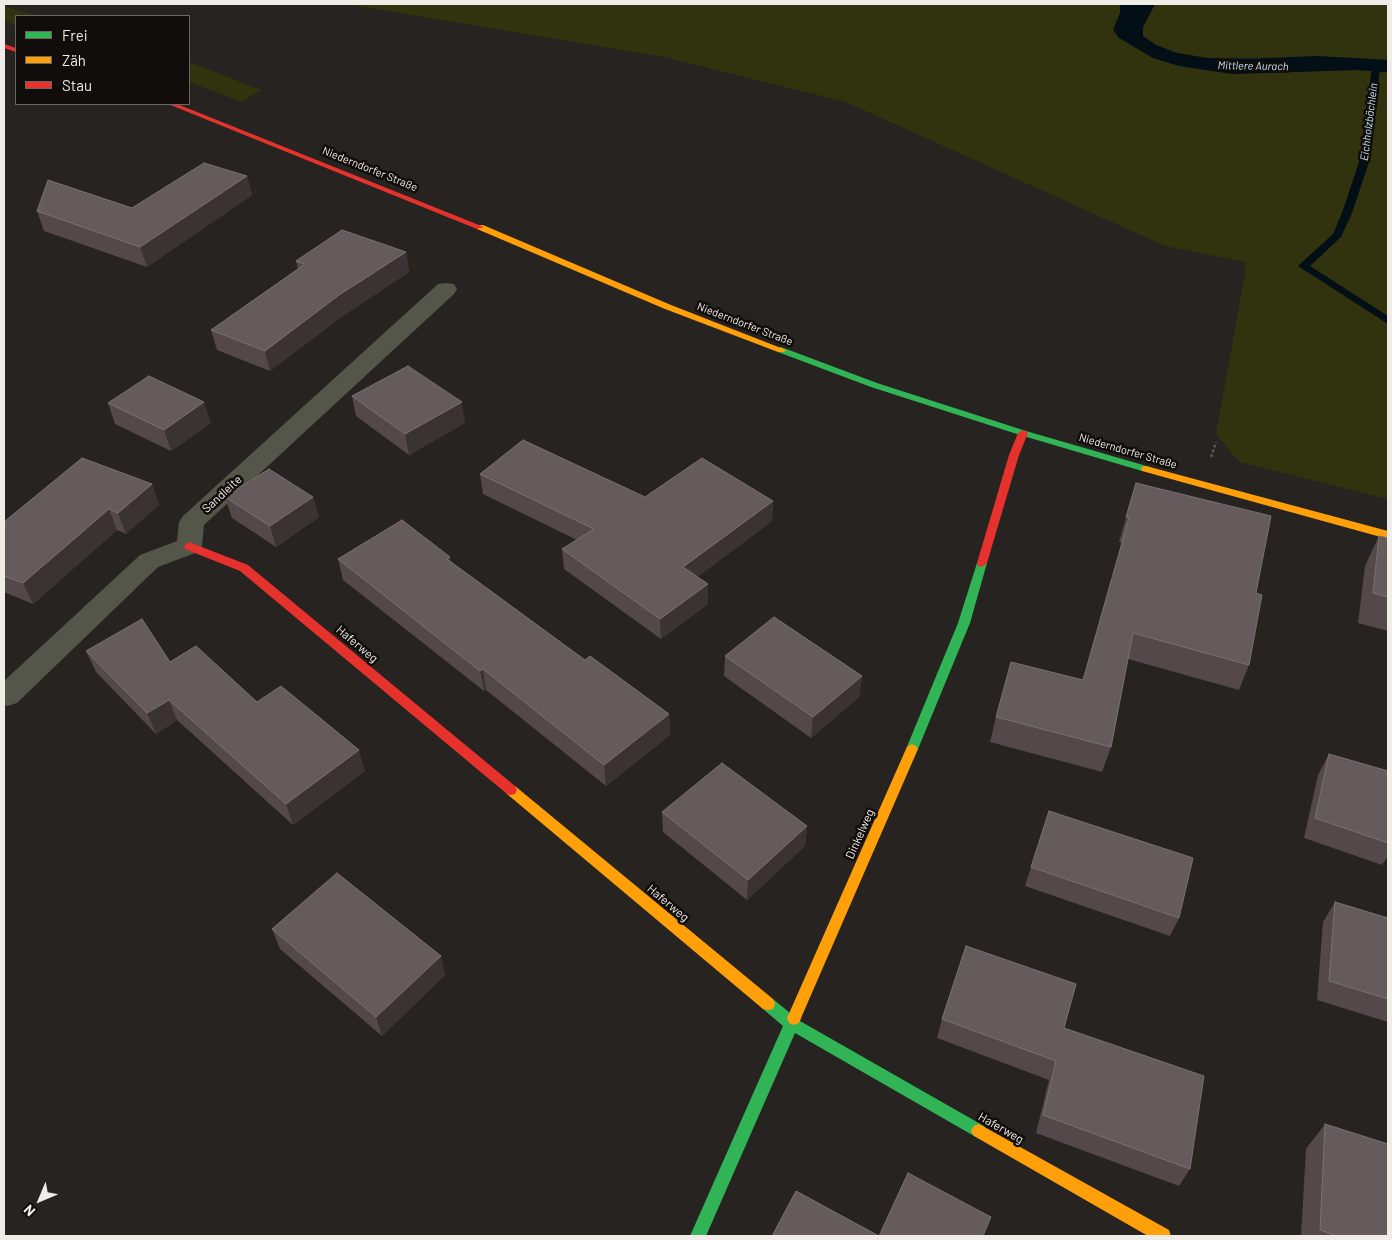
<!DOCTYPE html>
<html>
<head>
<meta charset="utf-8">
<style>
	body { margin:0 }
	#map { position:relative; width:1392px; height:1240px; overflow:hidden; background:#262320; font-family:Barlow,sans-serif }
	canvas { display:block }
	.frame { position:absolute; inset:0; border:5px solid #f0ece8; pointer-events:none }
	.legend { position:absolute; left:15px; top:15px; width:175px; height:90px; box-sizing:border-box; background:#100d0a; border:1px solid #6a6663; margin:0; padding:6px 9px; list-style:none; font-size:15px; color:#f0ece8 }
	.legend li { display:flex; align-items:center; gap:10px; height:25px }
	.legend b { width:25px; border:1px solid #6a6663 }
	.north { position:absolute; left:15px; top:1175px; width:50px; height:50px; -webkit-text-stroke:4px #100d0a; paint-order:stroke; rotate:225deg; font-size:14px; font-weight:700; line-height:20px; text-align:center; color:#f0ece8 }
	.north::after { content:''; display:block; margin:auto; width:18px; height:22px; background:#f0ece8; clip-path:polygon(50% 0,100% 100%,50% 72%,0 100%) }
</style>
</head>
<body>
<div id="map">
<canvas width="1392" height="1240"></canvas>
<div class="frame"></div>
<ul class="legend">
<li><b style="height:6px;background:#30b455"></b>Frei</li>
<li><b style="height:6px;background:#ff9f0a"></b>Zäh</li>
<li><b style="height:6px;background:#e5322d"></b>Stau</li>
</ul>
<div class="north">N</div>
</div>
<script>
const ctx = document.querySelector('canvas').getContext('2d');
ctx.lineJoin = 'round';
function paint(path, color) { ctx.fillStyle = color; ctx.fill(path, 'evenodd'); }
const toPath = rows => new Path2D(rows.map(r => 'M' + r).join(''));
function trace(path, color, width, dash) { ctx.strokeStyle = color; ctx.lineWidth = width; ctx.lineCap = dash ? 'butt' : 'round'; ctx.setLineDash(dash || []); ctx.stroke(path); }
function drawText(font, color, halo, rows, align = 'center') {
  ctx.font = font + ' Barlow,sans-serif'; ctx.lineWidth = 5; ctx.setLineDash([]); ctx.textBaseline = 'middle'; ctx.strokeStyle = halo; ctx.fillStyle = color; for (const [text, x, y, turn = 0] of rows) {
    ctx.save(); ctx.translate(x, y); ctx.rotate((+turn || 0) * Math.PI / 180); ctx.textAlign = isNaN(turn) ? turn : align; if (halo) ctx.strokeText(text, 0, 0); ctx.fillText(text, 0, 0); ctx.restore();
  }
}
paint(toPath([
	[346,4,1120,4,1120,13,1113,29,1232,74,1355,70,1388,72,1388,499,1239,462,1216,434,1245,273,1245,262,1165,246,846,102,664,57],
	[1155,4,1388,4,1388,60,1345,57,1207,58,1177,53,1156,45,1143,36,1143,27],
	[4,6,39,16,16,16,16,25,4,21],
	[189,63,189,62,261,90,242,102,189,82]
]), '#30330d');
paint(toPath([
	[1120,4,1155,4,1143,27,1143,36,1156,45,1177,53,1207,58,1248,59,1317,56,1388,60,1388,72,1355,70,1232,74,1179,66,1153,58,1119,38,1113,30,1120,13]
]), '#030f17');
paint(toPath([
	[1376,64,1380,67,1370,159,1352,213,1341,237,1310,266,1388,316,1388,324,1298,266,1333,234,1342,213,1360,159,1372,67,1376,64]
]), '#030f17');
trace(toPath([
	[1211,457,1216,442]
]), '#56574e', 2.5, [3, 2]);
paint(toPath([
	[446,283,454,284,457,289,454,294,204,525,202,546,198,552,158,567,17,703,7,706,4,705,4,681,140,555,177,541,179,522,183,516,438,284,446,283]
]), '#535649');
paint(toPath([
	[781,347,877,383,1026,431,1150,467,1151,469,1150,471,1142,471,1020,435,871,387,778,352,778,348,781,347],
	[982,559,987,563,970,623,918,749,916,752,912,754,908,752,906,749,958,623,977,563,982,559],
	[768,998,773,999,790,1013,794,1011,799,1013,801,1018,800,1021,984,1126,987,1131,984,1136,979,1138,974,1136,795,1033,706,1236,690,1236,783,1026,763,1009,761,1004,763,999,768,998]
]), '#30b455');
paint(toPath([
	[477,225,483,225,671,305,786,350,784,352,778,352,665,309,477,229,477,225],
	[1146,466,1388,531,1388,539,1142,471,1141,469,1142,467,1146,466],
	[912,744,916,746,918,749,801,1018,799,1023,794,1025,789,1023,787,1018,906,749,908,746,912,744],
	[511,785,515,786,773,999,775,1004,773,1009,768,1010,763,1009,507,794,505,790,507,786,511,785],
	[979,1124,1169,1230,1171,1236,1148,1236,974,1136,971,1131,974,1126,979,1124]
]), '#ff9f0a');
paint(toPath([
	[4,44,16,48,16,52,4,48,4,44],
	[168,104,177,104,484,227,477,229,168,104],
	[1023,430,1028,433,1019,455,987,563,982,567,978,566,977,563,1009,455,1018,433,1023,430],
	[189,542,248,565,515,786,517,790,515,794,511,795,507,794,240,571,185,549,184,546,189,542]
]), '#e5322d');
paint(toPath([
	[247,176,252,195,147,267,44,231,37,211,132,208],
	[406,252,409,272,344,315,270,371,217,350,211,330,298,269,296,261],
	[352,396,465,423,409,455,356,416],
	[108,403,211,423,171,451,115,424],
	[480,474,645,497,773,501,772,521,697,577,708,604,661,639,564,569,562,549,577,540,483,494],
	[1136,483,1256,593,1249,665,1239,690,1128,659,1111,747,1102,772,990,742,996,717,1083,680,1122,543,1119,542],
	[152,484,159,505,126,534,117,530,33,604,4,592,4,522],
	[225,497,313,497,319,517,276,547,232,518],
	[1379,536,1388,538,1388,631,1358,623,1365,566],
	[450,557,451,562,585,660,669,714,670,735,606,786,486,690,484,691,343,580,338,559],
	[86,651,170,662,257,702,365,771,293,825,177,720,156,734,96,672],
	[725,656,862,676,859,697,811,738,724,676],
	[1329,754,1388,771,1388,856,1382,865,1304,838,1318,775],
	[662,812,807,826,805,846,747,900,663,832],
	[1031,867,1179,918,1170,936,1025,886],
	[1335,902,1388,918,1388,1022,1317,1000,1323,922],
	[272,929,445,975,382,1036,280,949],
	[942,1019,1064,1028,1190,1169,1179,1186,1036,1133,1049,1080,937,1038],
	[1325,1124,1388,1236,1301,1236,1306,1149]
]), '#54484b');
paint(toPath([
	[247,176,252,195,147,267,140,247],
	[406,252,409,272,344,315,270,371,265,351,339,295],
	[204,402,211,423,171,451,164,430],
	[462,402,465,423,409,455,405,434],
	[152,484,159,505,126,534,118,513],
	[313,497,319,517,276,547,270,526],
	[773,501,772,521,683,587,683,567],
	[109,509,117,530,33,604,23,583],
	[450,557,454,578,447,559],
	[708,584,708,604,661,639,660,619],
	[483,669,486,690,484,691,480,671],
	[862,676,859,697,811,738,813,717],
	[169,700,177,720,156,734,147,713],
	[669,714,670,735,606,786,604,765],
	[359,750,365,771,293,825,286,804],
	[807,826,805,846,747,900,748,880],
	[441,956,445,975,382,1036,376,1017]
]), '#3a3233');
const building = toPath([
	[204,163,247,176,140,247,37,211,48,180,132,208,204,163],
	[342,230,406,252,339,295,265,351,211,330,305,264,296,261,342,230],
	[408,366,462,402,405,434,352,396,408,366],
	[149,376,204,402,164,430,108,403,149,376],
	[523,440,645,497,702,458,773,501,683,567,708,584,660,619,562,549,594,529,480,474,523,440],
	[82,458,152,484,118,513,109,509,23,583,4,576,4,522,82,458],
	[269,469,313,497,270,526,225,497,269,469],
	[1136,483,1271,516,1256,593,1262,595,1249,665,1133,633,1111,747,996,717,1011,662,1083,680,1129,518,1126,517,1136,483],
	[402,520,450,557,447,559,585,660,590,656,669,714,604,765,483,669,480,671,338,559,402,520],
	[1379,536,1388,538,1388,597,1373,593,1379,536],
	[774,617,862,676,813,717,725,656,774,617],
	[142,619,170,662,196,646,257,702,281,686,359,750,286,804,169,700,147,713,86,651,142,619],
	[1329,754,1388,771,1388,843,1315,818,1329,754],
	[722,763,807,826,748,880,662,812,722,763],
	[1049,811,1193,858,1179,918,1031,867,1049,811],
	[337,873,441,956,376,1017,272,929,337,873],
	[1335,902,1388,918,1388,999,1329,981,1335,902],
	[966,946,1076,984,1064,1028,1204,1076,1190,1169,1043,1115,1056,1061,942,1019,966,946],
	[1325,1124,1388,1144,1388,1236,1337,1236,1320,1230,1325,1124],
	[908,1173,991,1217,983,1236,772,1236,796,1191,879,1236,908,1173]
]);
paint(building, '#655a5c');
trace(building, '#7a7172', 1);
drawText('italic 11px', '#c7e6fa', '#100d0a', [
	["Mittlere Aurach",1253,66,1],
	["Eichholzbächlein",1369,122,-83]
]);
drawText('11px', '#f0ece8', '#100d0a', [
	["Niederndorfer Straße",370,169,22],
	["Niederndorfer Straße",745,324,21],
	["Niederndorfer Straße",1128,451,16]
]);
drawText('12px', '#f0ece8', '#100d0a', [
	["Sandleite",222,494,-43],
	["Haferweg",357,644,40],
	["Dinkelweg",860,834,-66],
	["Haferweg",668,903,40],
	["Haferweg",1001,1128,30]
]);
</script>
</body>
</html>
